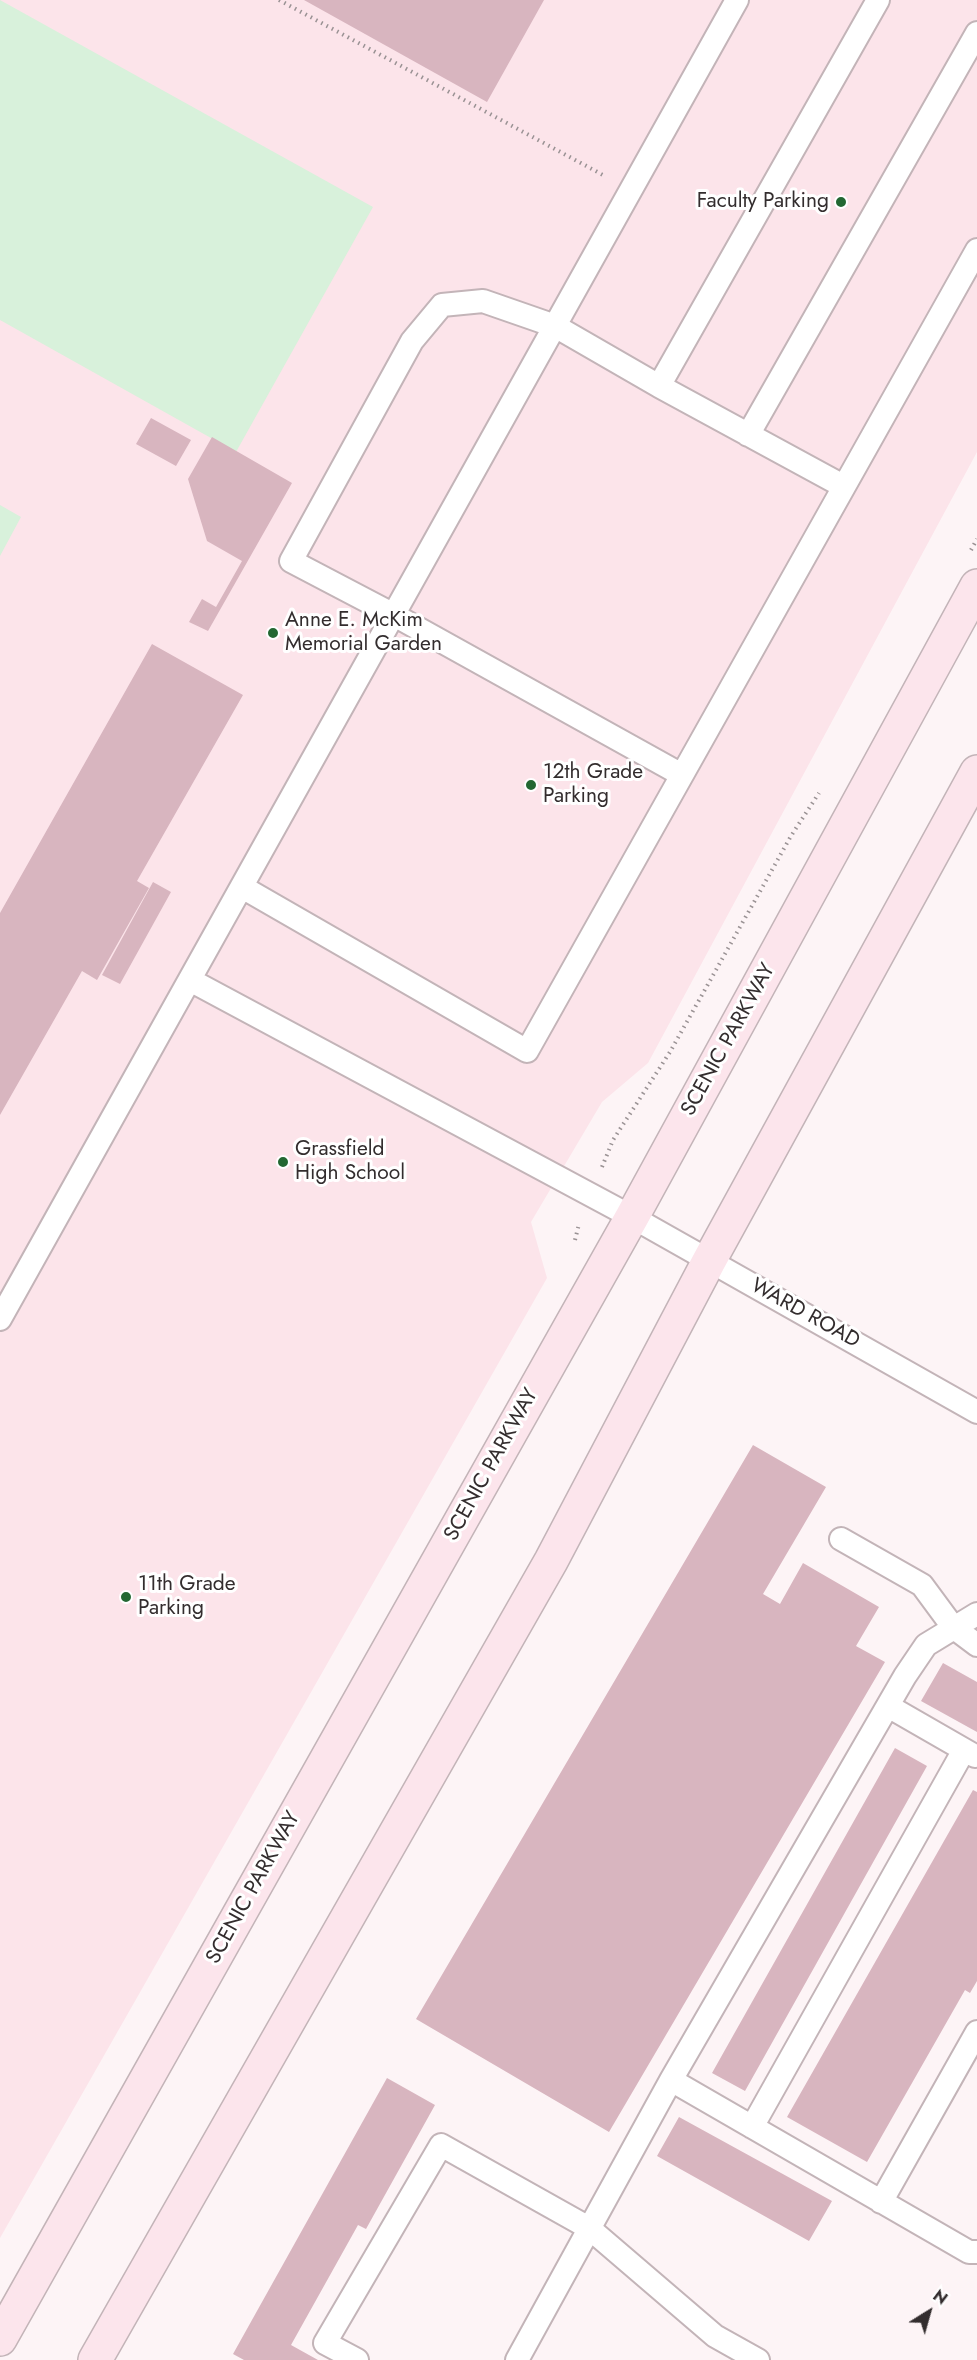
<!DOCTYPE html>
<html>
<head>
<meta charset="utf-8">
<style>
	body { margin:0 }
	#map { position:relative; width:977px; height:2360px; overflow:hidden; background:#fdf4f6; font-family:Jost,sans-serif }
	canvas { display:block }
	.north { position:absolute; left:899px; top:2282px; width:60px; height:60px; -webkit-text-stroke:4px #fff; paint-order:stroke; rotate:37deg; font-size:16px; font-weight:700; line-height:24px; text-align:center; color:#332d2e }
	.north::after { content:''; display:block; margin:auto; width:21px; height:27px; background:#332d2e; clip-path:polygon(50% 0,100% 100%,50% 72%,0 100%) }
</style>
</head>
<body>
<div id="map">
<canvas width="977" height="2360"></canvas>
<div class="north">N</div>
</div>
<script>
const ctx = document.querySelector('canvas').getContext('2d');
ctx.lineJoin = 'round';
function paint(path, color) { ctx.fillStyle = color; ctx.fill(path, 'evenodd'); }
const toPath = rows => new Path2D(rows.map(r => 'M' + r).join(''));
function trace(path, color, width, dash) { ctx.strokeStyle = color; ctx.lineWidth = width; ctx.lineCap = dash ? 'butt' : 'round'; ctx.setLineDash(dash || []); ctx.stroke(path); }
function drawText(font, color, halo, rows, align = 'center') {
  ctx.font = font + ' Jost,sans-serif'; ctx.lineWidth = 6; ctx.setLineDash([]); ctx.textBaseline = 'middle'; ctx.strokeStyle = halo; ctx.fillStyle = color; for (const [text, x, y, turn = 0] of rows) {
    ctx.save(); ctx.translate(x, y); ctx.rotate((+turn || 0) * Math.PI / 180); ctx.textAlign = isNaN(turn) ? turn : align; if (halo) ctx.strokeText(text, 0, 0); ctx.fillText(text, 0, 0); ctx.restore();
  }
}
paint(toPath([
	[0,0,977,0,977,452,648,1063,602,1102,531,1222,547,1278,0,2238]
]), '#fce4ea');
paint(toPath([
	[0,0,373,207,236,452,0,320],
	[0,505,21,517,0,556]
]), '#d8f1db');
paint(toPath([
	[304,0,544,0,487,102],
	[151,418,191,440,176,466,136,444],
	[212,437,292,483,208,631,189,622,202,599,216,607,242,561,207,541,188,479],
	[152,644,243,695,137,881,149,888,97,980,82,971,0,1115,0,913],
	[153,882,171,892,120,984,102,975],
	[753,1445,826,1487,763,1594,780,1604,803,1563,879,1607,856,1646,885,1662,609,2132,416,2019],
	[943,1663,977,1682,977,1732,921,1701],
	[895,1748,927,1766,745,2091,712,2073],
	[973,1790,977,1792,977,1981,970,1993,965,1990,867,2162,787,2117],
	[387,2078,435,2105,366,2229,358,2225,291,2345,318,2360,244,2360,233,2354],
	[679,2117,832,2201,809,2241,657,2156]
]), '#d8b5bf');
const lane = toPath([
	[659,386,878,0],
	[748,435,977,33],
	[682,775,394,615,291,561,412,341,442,305,483,301,555,326,659,386,843,486],
	[242,887,527,1051,977,250],
	[190,980,632,1217,977,1412],
	[0,1319,737,0],
	[841,1539,922,1585,953,1627,977,1645],
	[977,1614,926,1645,905,1676,671,2080,969,2252,977,2252],
	[888,1706,975,1756],
	[752,2127,964,1750],
	[881,2202,977,2032],
	[357,2360,325,2343,441,2145,589,2228,715,2336,758,2360],
	[517,2360,671,2080]
]);
const secondary = toPath([
	[0,2339,632,1217,977,586],
	[95,2360,551,1561,709,1261,977,772]
]);
trace(lane, '#c3b4b8', 26);
trace(secondary, '#c3b4b8', 36);
trace(toPath([
	[279,0,603,175],
	[971,550,977,539],
	[602,1167,613,1140,670,1052,791,836,819,793],
	[575,1240,579,1224]
]), '#9a9294', 4, [1.5, 4.5]);
trace(lane, '#fff', 22);
trace(secondary, '#fce5ec', 33);
for (const [x, y, r, color] of [
	[841,202,6,"#236732"],
	[273,633,6,"#236732"],
	[531,785,6,"#236732"],
	[283,1162,6,"#236732"],
	[126,1597,6,"#236732"]
]) { const dot = new Path2D(); dot.arc(x, y, r, 0, 2 * Math.PI); ctx.fillStyle = color; ctx.fill(dot); trace(dot, '#fff', 2); }
drawText('21px', '#332d2e', '#fff', [
	["Faculty Parking",829,202,"right"],
	["Anne E. McKim",285,621],
	["Memorial Garden",285,645],
	["12th Grade",543,773],
	["Parking",543,797],
	["Grassfield",295,1150],
	["High School",295,1174],
	["11th Grade",138,1585],
	["Parking",138,1609]
], 'left');
drawText('21px', '#332d2e', '#fff', [
	["SCENIC PARKWAY",729,1040,-61],
	["WARD ROAD",805,1314,29],
	["SCENIC PARKWAY",492,1465,-61],
	["SCENIC PARKWAY",254,1888,-61]
]);
</script>
</body>
</html>
